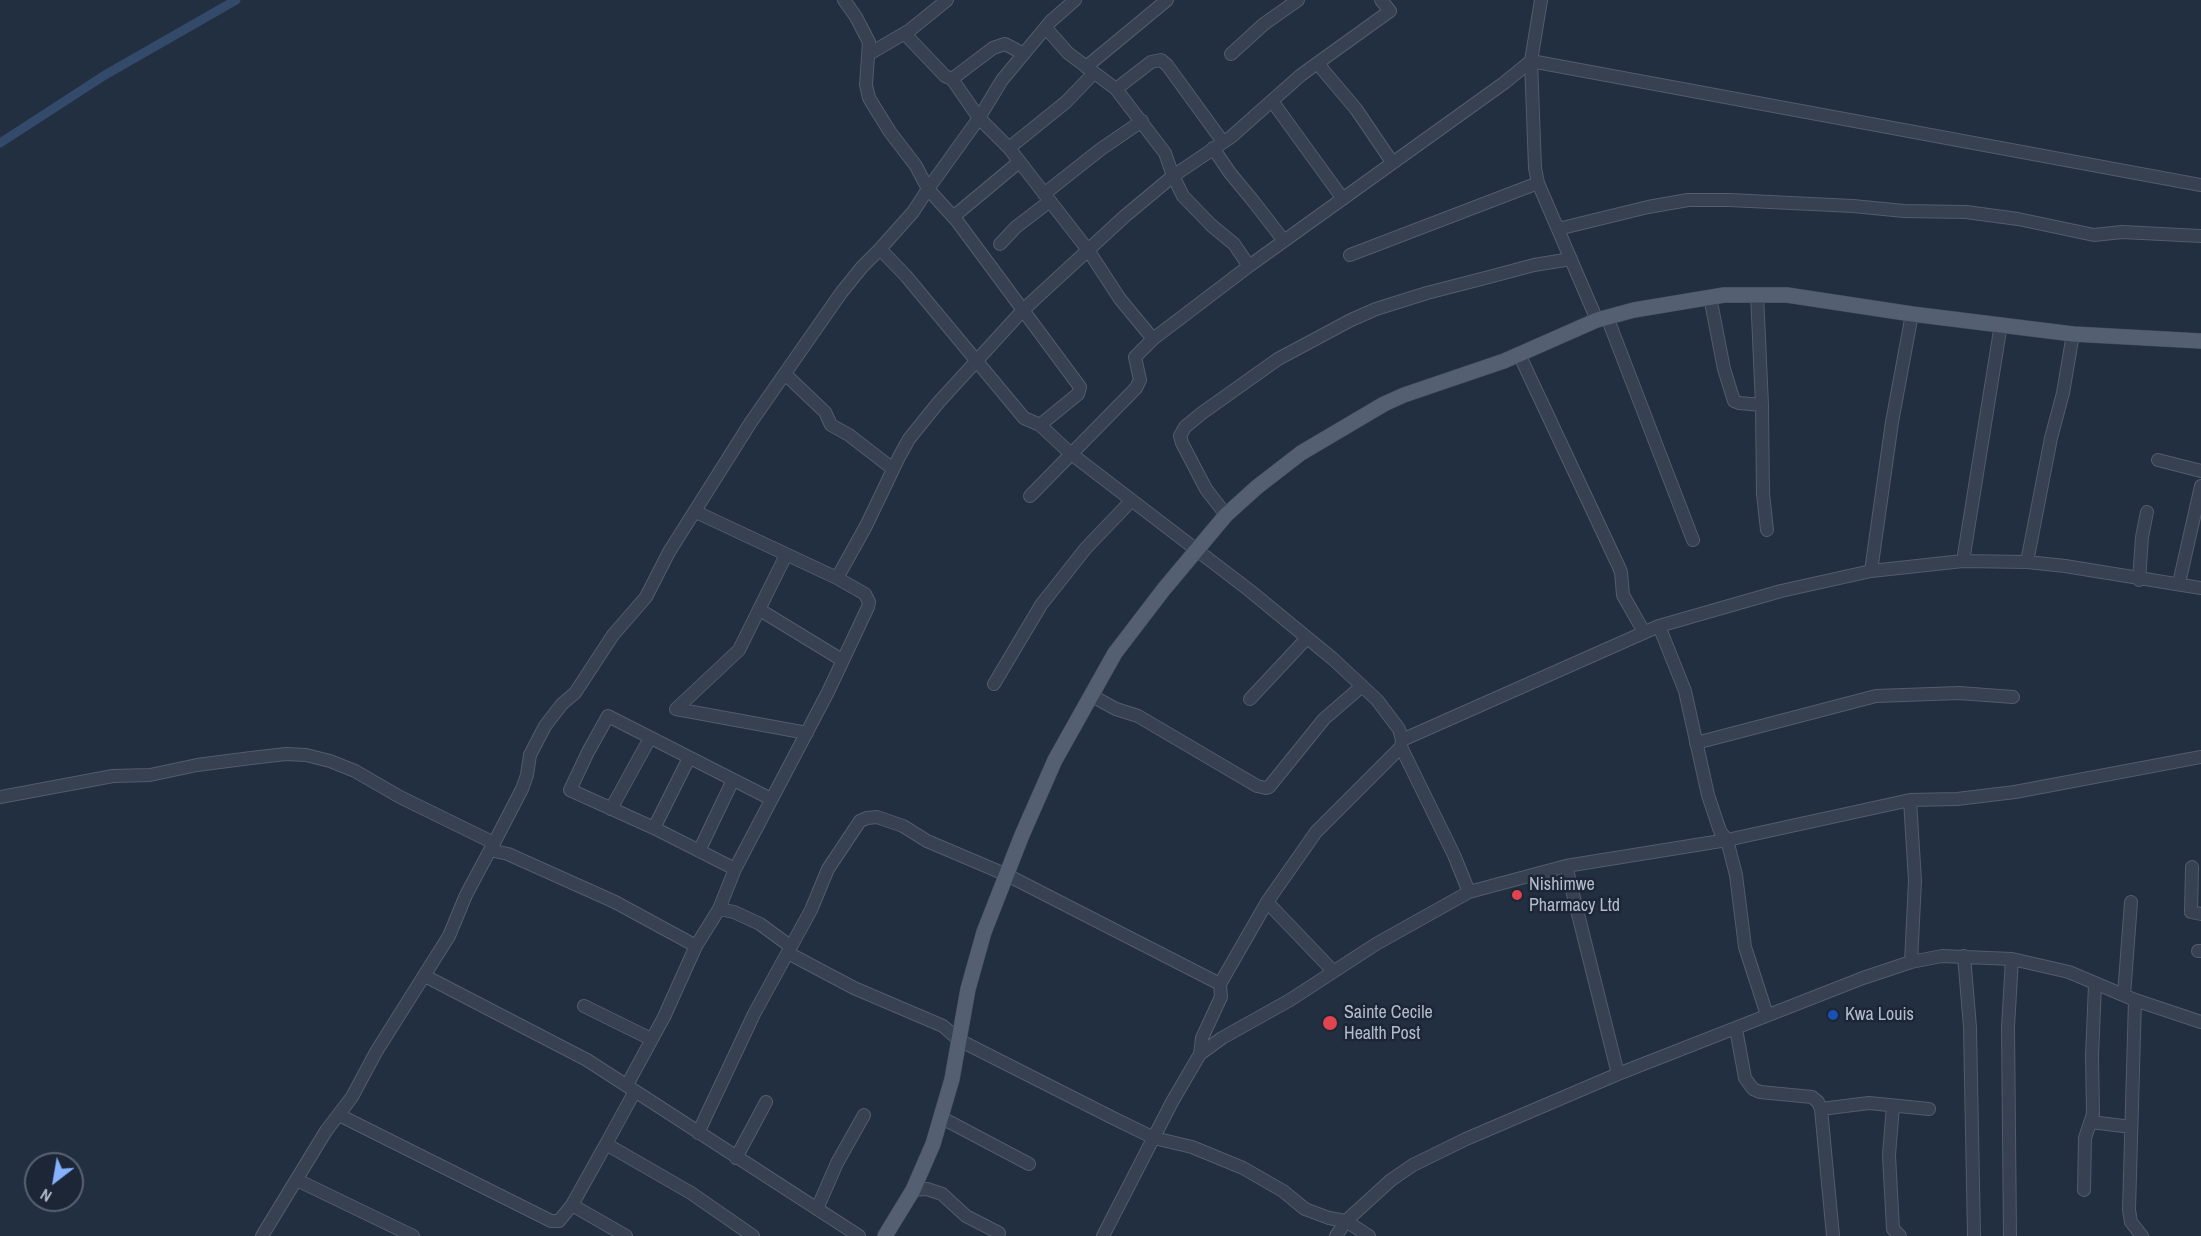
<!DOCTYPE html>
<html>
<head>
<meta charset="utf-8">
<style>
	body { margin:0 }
	#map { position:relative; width:2201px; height:1236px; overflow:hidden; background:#222f41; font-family:"Archivo Narrow",sans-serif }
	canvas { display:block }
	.north { position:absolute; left:24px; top:1152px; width:60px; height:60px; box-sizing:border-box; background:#1c2636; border:2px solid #586272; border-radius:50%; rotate:211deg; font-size:16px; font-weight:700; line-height:24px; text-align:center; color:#b3bccb }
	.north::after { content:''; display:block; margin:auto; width:21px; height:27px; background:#84b2ff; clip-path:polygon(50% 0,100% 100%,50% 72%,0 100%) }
</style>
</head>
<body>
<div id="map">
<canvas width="2201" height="1236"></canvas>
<div class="north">N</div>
</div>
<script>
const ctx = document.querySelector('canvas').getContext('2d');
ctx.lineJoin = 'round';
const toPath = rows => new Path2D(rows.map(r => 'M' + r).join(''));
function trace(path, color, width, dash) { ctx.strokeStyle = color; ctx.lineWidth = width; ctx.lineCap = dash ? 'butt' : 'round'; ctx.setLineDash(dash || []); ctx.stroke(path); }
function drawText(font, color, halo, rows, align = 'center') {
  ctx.font = font + ' "Archivo Narrow",sans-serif'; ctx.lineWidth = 5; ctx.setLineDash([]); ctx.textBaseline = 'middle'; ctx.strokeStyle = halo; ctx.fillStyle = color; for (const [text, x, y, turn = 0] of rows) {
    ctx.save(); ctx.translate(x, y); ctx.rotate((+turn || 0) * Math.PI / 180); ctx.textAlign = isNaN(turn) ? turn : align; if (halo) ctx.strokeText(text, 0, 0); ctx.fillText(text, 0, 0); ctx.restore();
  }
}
trace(toPath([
	[0,143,105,75,236,0]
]), '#344a6a', 9);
const minor = toPath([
	[844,0,856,17,869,42,866,85,869,98,890,132,916,166,928,189,913,212,880,249,906,276,1024,418,1040,425,1070,453,1249,590,1333,659,1377,700,1399,729,1402,740,1401,747,1454,855,1469,892],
	[1381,0,1390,11,1319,62,1323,70,1356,109,1392,162],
	[1046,28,1068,53,1116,89,1165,153,1173,176,1183,196,1211,225,1234,244,1249,266],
	[905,34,945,76,952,79,993,48,1005,44,1024,54],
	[869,54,910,30,947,0],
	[1231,54,1264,24,1298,0],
	[1086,67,1167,0],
	[952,79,979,118,1009,148,1053,205,1088,250,1120,299,1153,339],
	[1116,89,1151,62,1161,60,1167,65,1223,142],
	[1272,101,1343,199],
	[1009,148,1066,102,1094,73],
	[1213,148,1230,173,1254,202,1284,241],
	[1044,194,1101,149,1142,121],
	[953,217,1019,162],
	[1558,229,1648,207,1688,200,1729,200,1853,206,1904,211,1966,212,2018,219,2094,235,2122,232,2201,236],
	[1000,244,1016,227,1050,201],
	[1350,255,1538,183],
	[1757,294,1762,405],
	[1710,297,1724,369,1734,401,1739,403,1762,405,1763,494,1767,530],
	[1607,317,1693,540],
	[1597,320,1538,183,1535,168,1531,61,2201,185],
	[1519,354,1618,565,1621,572,1623,595,1644,632],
	[785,374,825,412,831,425,849,435,893,469],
	[1040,425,1078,394,1080,387,957,221,928,189,979,118,1002,80,1051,21,1075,0],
	[2158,460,2201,471],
	[1030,496,1136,388,1140,380,1135,357,1153,339,1249,266,1504,83,1531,61,1541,0],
	[696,512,837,578],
	[1226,515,1206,489,1182,443,1180,436,1185,427,1202,413,1278,359,1351,320,1376,309,1427,293,1489,277,1534,265,1571,259],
	[786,555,739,650,676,709,807,733],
	[1963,561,2001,324],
	[2027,562,2051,438,2063,393,2073,334],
	[1871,571,1892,422,1912,314],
	[2139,580,2142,537,2147,512],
	[2179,583,2201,486],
	[760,610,842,660],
	[1659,626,1685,691,1708,795,1720,831,1727,840,1736,875,1745,947,1767,1015],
	[994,684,1041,605,1086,548,1131,501],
	[1092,696,1116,709,1138,716,1257,786,1266,788,1269,787,1324,719,1362,686],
	[1250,699,1307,638],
	[1402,740,1659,626,1781,591,1871,571,1963,561,2027,562,2065,566,2201,588],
	[1696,743,1876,696,1959,693,2013,697],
	[0,797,113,776,150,775,197,765,251,758,286,754,306,755,330,761,355,771,400,797,494,843,490,850,508,854,615,902,696,946,719,909,735,869,828,692,868,607,869,602,865,594,837,578,866,526,899,457,909,439,938,403,1023,310,1125,216,1173,176,1231,137,1301,75,1319,62],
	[1910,800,1915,881,1911,962],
	[611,809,650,738],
	[654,828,689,758],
	[494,843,522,789,527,775,530,755,545,726,562,704,575,693,613,635,646,597,669,552,751,422,841,293,862,267,880,249],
	[699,851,733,780],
	[1566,866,1618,1074],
	[2192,867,2191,912,2201,914],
	[735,869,654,828,570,790,588,752,608,716,771,799],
	[1267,902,1333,971],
	[719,909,734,912,760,924,790,946],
	[2198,951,2201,951],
	[788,953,854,988,943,1026,959,1040,1113,1118,1154,1138,1192,1147,1243,1168,1283,1191,1305,1209,1329,1218,1346,1221,1369,1236],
	[1964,956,1970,1027,1974,1236],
	[425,976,587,1060,859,1236],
	[2124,995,2131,902],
	[2135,1000,2129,1210,2131,1222,2142,1236],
	[584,1006,651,1039],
	[1736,1029,1745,1078,1753,1089,1760,1092,1812,1097,1818,1102,1821,1109,1833,1236],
	[1200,1054,1202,1038,1221,997,1220,984],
	[627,1085,664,1017,696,946],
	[1893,1106,1889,1155,1893,1229,1900,1236],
	[1821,1109,1869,1103,1929,1109],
	[339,1115,551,1221,559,1221,572,1205,626,1236],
	[942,1118,1029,1164],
	[2091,1122,2131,1127],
	[698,1133,754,1014,811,910,828,869,860,821,867,818,877,817,903,826,927,841,1007,875,1220,984,1267,902,1316,832,1401,747],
	[606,1144,635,1091],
	[736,1158,766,1102],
	[297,1180,413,1236],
	[913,1190,927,1189,942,1194,966,1216,999,1233],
	[2084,1190,2085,1138,2093,1114,2092,1056,2095,984],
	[572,1205,606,1144,691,1193,753,1236],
	[817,1209,837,1163,864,1115],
	[262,1236,326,1131,352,1097,376,1052,449,936,466,895,490,850],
	[1103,1236,1172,1102,1200,1054,1222,1038,1290,1000,1376,944,1469,892,1566,866,1727,840,1910,800,1957,799,2015,792,2201,757],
	[1336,1236,1346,1221,1391,1180,1413,1165,1466,1139,1618,1074,1863,978,1911,962,1942,956,2012,959,2069,972,2135,1000,2201,1022],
	[2010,1236,2008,1027,2012,959]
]);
const major = toPath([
	[885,1236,913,1190,933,1144,952,1079,968,989,984,932,1022,835,1055,760,1115,653,1164,589,1226,515,1257,487,1301,453,1384,404,1404,395,1504,361,1597,320,1634,310,1724,295,1787,295,1912,314,2073,334,2201,341]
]);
trace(minor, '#525c6b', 14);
trace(major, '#404a5a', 16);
trace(minor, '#374151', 12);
trace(major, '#546071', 15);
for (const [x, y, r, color] of [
	[1517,895,6,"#e0444e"],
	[1833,1015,6,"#1a4fb4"],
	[1330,1023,8,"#e0444e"]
]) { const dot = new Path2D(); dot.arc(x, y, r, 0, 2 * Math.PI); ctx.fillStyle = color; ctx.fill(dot); trace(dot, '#1c2636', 2); }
drawText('18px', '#b3bccb', '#1c2636', [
	["Nishimwe",1529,885],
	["Pharmacy Ltd",1529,906],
	["Sainte Cecile",1344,1013],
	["Health Post",1344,1034],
	["Kwa Louis",1845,1015]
], 'left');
</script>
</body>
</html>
